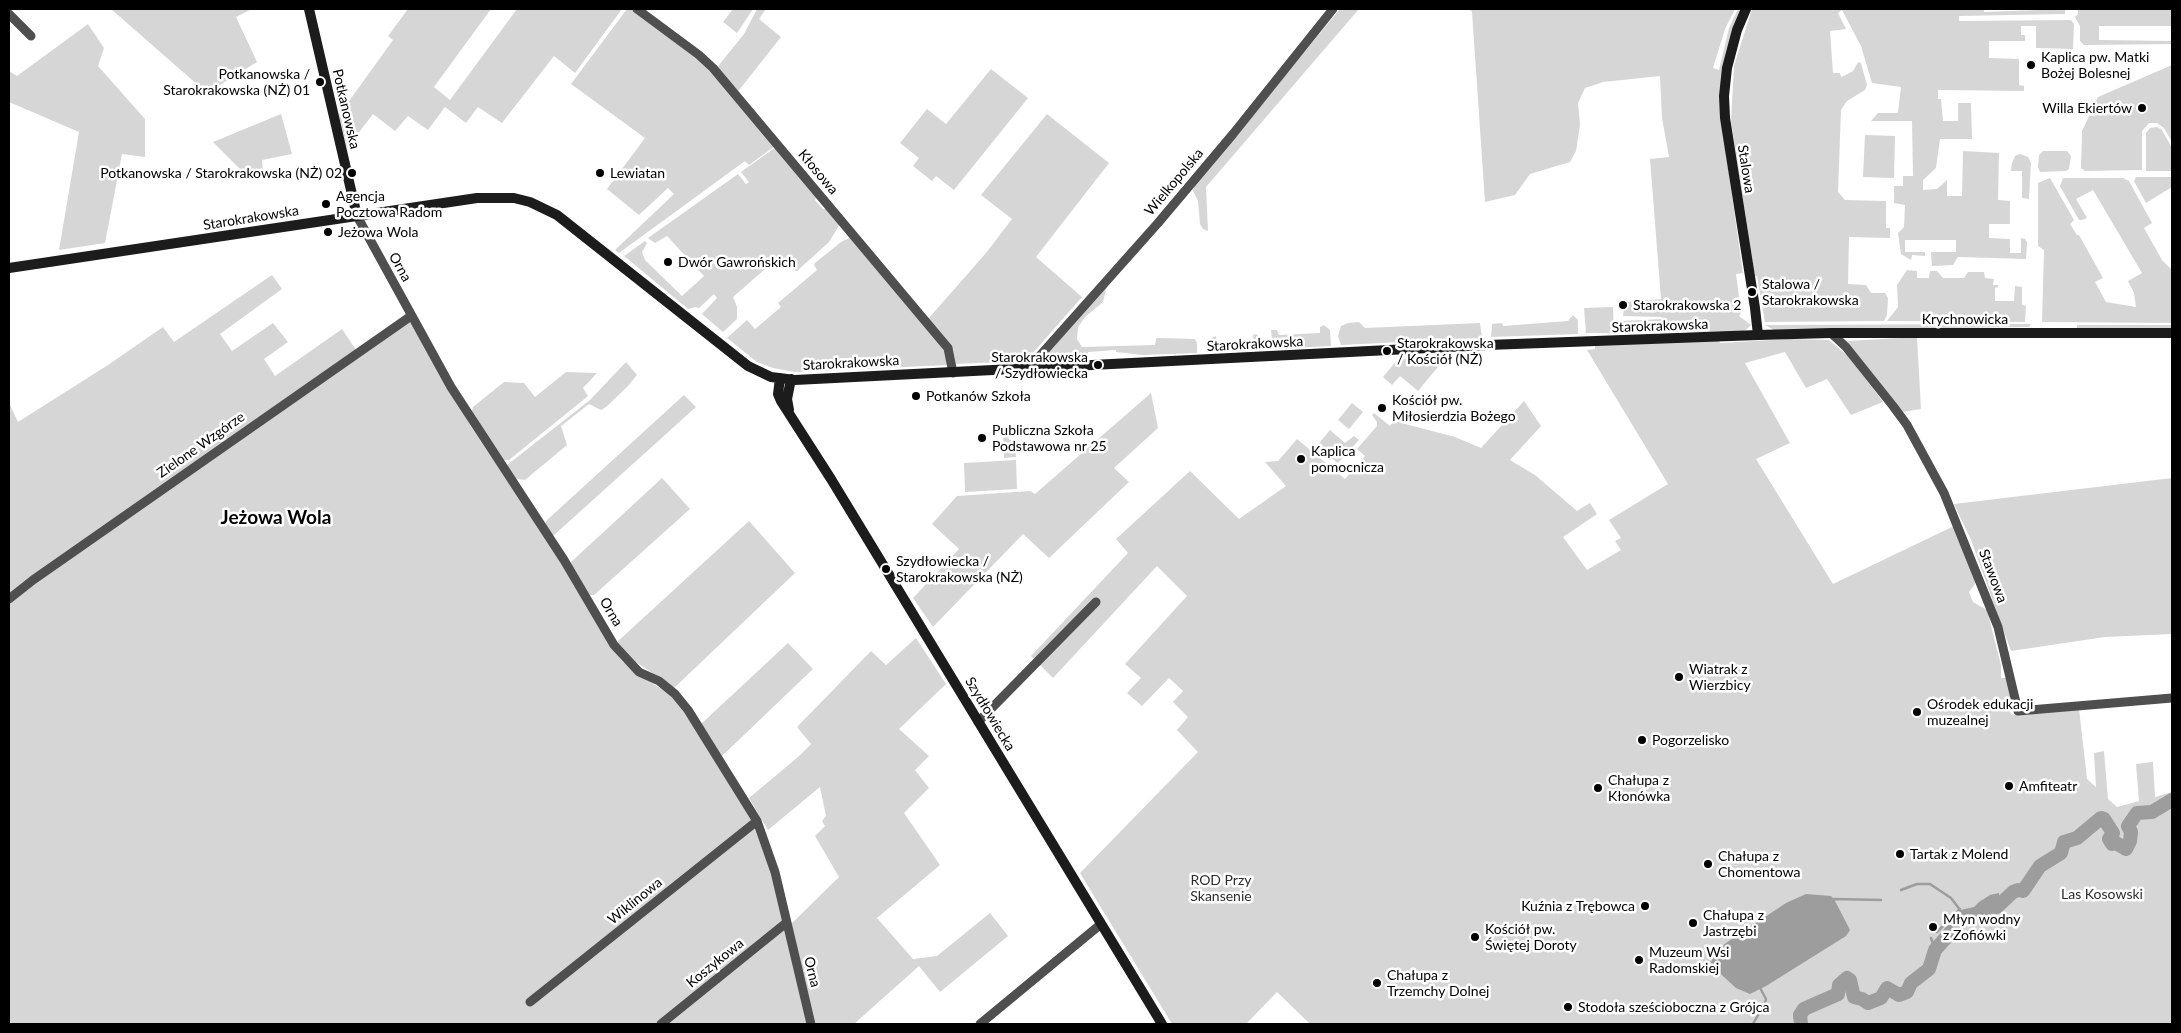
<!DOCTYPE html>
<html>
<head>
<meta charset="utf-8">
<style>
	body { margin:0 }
	#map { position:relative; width:2181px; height:1033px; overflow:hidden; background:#fff; font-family:Lato,sans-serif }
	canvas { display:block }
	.frame { position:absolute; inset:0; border:10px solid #000; pointer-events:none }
</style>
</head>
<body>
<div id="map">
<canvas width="2181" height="1033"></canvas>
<div class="frame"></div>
</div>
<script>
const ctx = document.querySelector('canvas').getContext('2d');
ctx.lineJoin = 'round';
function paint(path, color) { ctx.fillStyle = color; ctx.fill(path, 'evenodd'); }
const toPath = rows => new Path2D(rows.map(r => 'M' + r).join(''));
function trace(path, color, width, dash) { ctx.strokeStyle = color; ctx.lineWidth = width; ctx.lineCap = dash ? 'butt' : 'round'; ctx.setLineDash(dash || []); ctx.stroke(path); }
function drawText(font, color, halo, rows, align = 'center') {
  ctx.font = font + ' Lato,sans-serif'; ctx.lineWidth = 5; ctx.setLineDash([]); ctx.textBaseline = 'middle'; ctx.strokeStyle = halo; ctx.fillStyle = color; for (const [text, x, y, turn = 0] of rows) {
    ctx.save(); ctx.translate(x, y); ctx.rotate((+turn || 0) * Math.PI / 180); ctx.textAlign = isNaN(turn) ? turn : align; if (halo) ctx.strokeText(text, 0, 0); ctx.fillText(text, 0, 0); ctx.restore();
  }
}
paint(toPath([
	[111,9,252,9,236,17,257,62,207,93],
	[408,9,491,9,434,87,450,100,517,9,622,9,575,73,554,56,502,123,478,107,466,123,445,107,428,130,408,116,395,131,373,114,347,148,339,115,393,40,388,36],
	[627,9,634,9,697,57,775,146,749,165,745,161,619,253,615,250,674,194,668,188,639,215,607,189,645,138,571,84],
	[733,9,753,9,737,33,723,22],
	[757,9,766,9,759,19,781,37,736,94,718,69,719,65,744,34],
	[1340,9,1359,9,1206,187,1208,231,1203,229,1200,224,1198,201,1193,191,1195,184],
	[1469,9,1735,9,1725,29,1713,68,1719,70,1729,28,1738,9,1742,9,1721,118,1743,273,1736,274,1741,313,1739,316,1751,325,1747,329,1741,332,1622,332,1622,321,1662,319,1662,317,1623,316,1624,309,1627,308,1626,302,1661,299,1650,159,1669,157,1662,118,1660,76,1603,82,1585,88,1578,103,1580,125,1576,151,1570,162,1530,174,1515,195,1485,202,1472,12],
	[1752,9,1984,9,1984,12,2065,9,2065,14,1959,16,1959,21,2071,20,2074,24,2073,49,2036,48,2036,26,2021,26,2021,35,2025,35,2025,41,1989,41,1989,58,2019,59,2019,85,2024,86,2024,91,1938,90,1938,99,1941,99,1943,121,1958,121,1958,103,1971,103,1972,139,1940,139,1936,168,1923,180,1923,190,1937,189,1947,180,1947,196,1962,196,1963,151,1999,153,1998,200,2010,201,2010,224,1989,224,1989,238,2010,239,2010,253,2021,253,2021,238,2025,239,2027,242,2026,259,1958,257,1953,265,1932,266,1931,252,1956,252,1956,240,1905,240,1905,252,1925,252,1925,256,1912,255,1911,260,1901,254,1898,233,1904,227,1905,205,1894,203,1894,186,1903,186,1903,176,1913,176,1912,121,1871,121,1878,113,1898,113,1901,87,1872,83,1861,46,1842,10,1838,13,1846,29,1830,31,1833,73,1840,73,1841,77,1846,75,1853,71,1858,62,1861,63,1867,85,1865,90,1847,101,1841,110,1838,192,1845,200,1886,201,1886,228,1890,228,1890,238,1849,237,1848,284,1866,285,1871,293,1885,293,1888,298,1887,315,1884,321,1765,322,1757,276,1755,276,1731,122,1734,66],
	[2071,9,2172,9,2172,26,2099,26,2099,40,2172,41,2172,44,2084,45,2080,41,2080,26,2075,17,2078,14,2078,9],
	[88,24,104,48,98,66,145,119,145,157,122,154,105,243,59,250,79,132,9,102,9,71,17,76],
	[2172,65,2172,142,2164,128,2157,123,2149,123,2142,131,2142,170,2085,171,2081,168,2082,131,2098,97],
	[991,69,1028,98,954,190,936,176,932,181,913,166,919,158,900,143,927,109,946,124],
	[281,114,292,154,262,160,263,172,246,175,213,142],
	[1047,114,1109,163,1036,257,1082,297,1026,361,956,364,953,349,928,319,986,253,1012,219,981,195],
	[2157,127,2162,130,2172,148,2172,171,2146,171,2146,133,2150,128],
	[1865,135,1895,136,1894,178,1863,177],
	[776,147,817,195,815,200,823,209,828,209,840,224,829,242,797,271,793,270,780,256,733,297,737,307,737,319,723,332,702,314,717,298,714,294,699,308,695,307,688,309,624,256,645,241,647,243,642,252,645,260,682,296,704,276,667,236,655,243,648,238,738,174,746,184,749,182,741,172],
	[2043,151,2067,151,2071,156,2069,169,2066,171,2040,172,2038,167,2039,155],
	[2020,154,2028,157,2031,163,2029,199,2022,198,2022,171,2011,171,2012,163,2015,156],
	[2136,177,2172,177,2172,187,2146,203,2134,181],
	[2050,178,2074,220,2070,224,2077,235,2079,235,2103,278,2095,282,2106,302,2136,307,2134,293,2128,281,2142,273,2093,190,2076,199,2087,218,2082,220,2079,220,2060,186,2063,178,2123,178,2129,181,2152,223,2144,228,2162,260,2172,270,2172,323,2042,322,2044,250,2038,246,2038,183],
	[851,237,945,349,947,365,795,372,773,368,757,362,727,338,747,320,755,329,781,307,778,303,817,270,814,265,815,263,841,242],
	[1907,270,1917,271,1917,278,1929,278,1930,271,1937,271,1943,278,1964,278,1968,272,1984,272,1985,278,1994,279,1993,285,1998,285,1998,287,1995,288,1995,301,2014,301,2015,286,2022,287,2022,305,2026,306,2025,322,1887,321,1898,307,1897,285],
	[272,275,282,289,220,334,232,351,273,323,288,342,264,359,275,376,342,329,356,350,404,317,411,322,472,428,558,558,612,647,622,661,637,673,675,698,748,812,771,871,807,1024,9,1024,9,403,18,422,108,365,163,327,174,342],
	[1107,285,1103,302,1085,317,1078,327,1077,339,1082,347,1155,345,1156,339,1158,338,1195,339,1197,343,1197,353,1142,355,1116,352,1116,350,1088,352,1088,354,1073,359,1043,360,1043,357],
	[1613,307,1614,333,1586,333,1584,308],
	[1573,315,1578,320,1578,334,1491,337,1492,324,1502,323,1503,326,1568,321],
	[1359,322,1365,328,1480,323,1482,338,1341,345,1338,336,1341,326,1348,323],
	[2031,324,2029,327,1774,330,1765,325],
	[1324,325,1330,330,1331,346,1273,349,1271,330,1277,330,1279,335,1320,333,1320,327],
	[2077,325,2172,325,2172,328,2077,328],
	[1256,334,1260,337,1262,349,1207,351,1207,344,1211,338,1216,336,1217,346,1254,344,1253,335],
	[1917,337,1921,409,1903,412,1847,341],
	[1789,339,1829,340,1848,356,1883,402,1851,415,1827,379,1806,388,1785,352,1745,363,1790,443,1756,459,1833,584,1954,526,1976,579,1975,584,1969,592,1973,602,1987,610,2001,665,2001,678,2007,678,2014,709,2010,711,2011,715,2079,709,2087,779,2096,787,2094,753,2104,751,2108,799,2117,807,2139,801,2136,764,2153,762,2155,797,2172,792,2172,1024,1310,1024,1277,992,1246,1024,1172,1024,1080,873,1198,752,1177,730,1188,717,1173,702,1183,691,1169,678,1142,706,1127,693,1141,678,1125,664,1187,596,1157,566,1053,678,1031,656,1128,553,1116,539,1190,471,1239,519,1286,486,1265,462,1278,461,1297,439,1345,479,1365,456,1357,449,1377,426,1377,422,1372,415,1374,413,1390,426,1394,421,1455,437,1481,448,1524,401,1541,426,1510,460,1535,475,1577,511,1590,503,1597,514,1563,537,1587,570,1621,550,1615,541,1621,538,1609,520,1668,484,1587,350,1595,349,1595,345,1719,340,1720,343],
	[1447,356,1418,391,1400,376,1392,385,1383,377,1398,359],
	[626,362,637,375,628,386,606,407,601,410,589,404,561,426,567,445,525,480,517,479,514,477,507,465,590,400],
	[566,372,597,373,583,388,588,396,509,460,503,460,472,411,473,407,504,382,524,383,535,397],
	[1151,393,1158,428,1114,468,1129,482,1049,558,1023,534,933,627,913,598,959,549,932,524,957,496,1030,491,1035,494],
	[684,395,696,407,553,536,545,524,547,520],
	[1352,403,1363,412,1349,429,1338,420],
	[1330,430,1345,443,1354,436,1359,440,1338,463,1316,447],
	[1003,432,1008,432,1009,440,1015,440,1016,457,1004,458],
	[1016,460,1017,489,965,492,964,463],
	[662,478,690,509,594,595,589,595,570,563],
	[2172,478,2172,634,2105,637,2011,651,1971,540,1954,504],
	[749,521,795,573,674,688,636,662,617,642],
	[916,638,946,684,899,729,929,756,915,770,929,788,904,813,940,865,877,918,913,959,937,956,990,913,1008,936,940,992,919,966,854,1024,816,1024,790,925,839,877,815,836,825,826,822,821,826,816,820,787,768,830,749,798,798,757,811,744,797,727,871,651,886,665],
	[788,643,813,669,722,756,701,724]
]), '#d6d6d6');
paint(toPath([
	[1999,893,1999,897,1986,911,1969,918,1959,928,1956,924,1960,919,1960,915,1965,910,1970,911,1979,902,1990,895],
	[1806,894,1831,896,1834,899,1850,930,1846,936,1766,986,1750,994,1736,988,1712,966,1711,962,1715,953,1726,943,1786,903]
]), '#9d9d9d');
trace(toPath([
	[1901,890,1917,884,1930,884,1951,898,1964,915],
	[1832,901,1834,899,1881,900],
	[1937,932,1960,909],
	[1931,938,1935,950],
	[1759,986,1766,999,1765,1003],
	[1753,1024,1761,1010]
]), '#9d9d9d', 2.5);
trace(toPath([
	[1801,1024,1800,1015,1804,1009,1838,994,1839,985,1847,978,1850,980,1854,997,1862,999,1868,1003,1881,998,1887,988,1899,995,1907,992,1911,983,1929,969,1935,950,1965,916,1984,912,1988,906,1997,907,2013,892,2018,890,2023,891,2040,866,2061,853,2064,842,2077,838,2101,818,2104,819,2113,833,2109,839,2112,844,2116,843,2126,849,2130,841,2131,832,2128,826,2137,813,2152,812,2172,800]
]), '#9d9d9d', 14);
trace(toPath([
	[637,9,699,55,713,68,942,341,948,348,953,373],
	[9,14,31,36],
	[357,216,451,387,564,560,614,645,639,672,659,681,675,694,688,710,757,821,775,872,811,1024],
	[1831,333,1846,347,1893,406,1907,425,1944,493,1998,627,2018,711,2172,698],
	[1029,368,1158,223,1233,134,1333,9],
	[9,599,33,580,411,316],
	[978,722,1096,602],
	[530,1002,757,821],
	[661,1024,786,923],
	[980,1024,1101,924]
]), '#4f4f4f', 9);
trace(toPath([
	[309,9,357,216],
	[1746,9,1737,30,1727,68,1724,96,1725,118,1755,308,1758,335],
	[9,268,477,198,514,198,530,202,557,215,748,366,771,377,795,380,1488,345,1758,335,1831,333,2172,333],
	[780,378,778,394,781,401,831,479,1162,1024],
	[789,410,787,399,791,379]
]), '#1c1c1c', 10);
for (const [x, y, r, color] of [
	[2031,65,5,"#000"],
	[320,82,5,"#000"],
	[2142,108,5,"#000"],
	[352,173,5,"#000"],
	[600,173,5,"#000"],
	[326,204,5,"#000"],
	[328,232,5,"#000"],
	[668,262,5,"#000"],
	[1752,292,5,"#000"],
	[1623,305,5,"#000"],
	[1387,351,5,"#000"],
	[1098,365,5,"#000"],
	[916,396,5,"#000"],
	[1382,408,5,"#000"],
	[982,438,5,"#000"],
	[1301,459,5,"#000"],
	[886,569,5,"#000"],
	[1679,677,5,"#000"],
	[1917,712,5,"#000"],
	[1642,740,5,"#000"],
	[2009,786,5,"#000"],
	[1598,788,5,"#000"],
	[1900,854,5,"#000"],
	[1708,864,5,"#000"],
	[1645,906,5,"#000"],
	[1693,923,5,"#000"],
	[1933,927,5,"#000"],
	[1475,937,5,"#000"],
	[1639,960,5,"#000"],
	[1377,983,5,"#000"],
	[1568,1007,5,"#000"]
]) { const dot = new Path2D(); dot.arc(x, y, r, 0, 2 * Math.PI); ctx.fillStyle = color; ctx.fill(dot); trace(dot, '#fff', 2); }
drawText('14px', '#000', '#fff', [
	["Kaplica pw. Matki",2041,57],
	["Bożej Bolesnej",2041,73],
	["Potkanowska /",310,74,"right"],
	["Starokrakowska (NŻ) 01",310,90,"right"],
	["Willa Ekiertów",2132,108,"right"],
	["Potkanowska / Starokrakowska (NŻ) 02",342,173,"right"],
	["Lewiatan",610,173],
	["Agencja",336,196],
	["Pocztowa Radom",336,212],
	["Jeżowa Wola",338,232],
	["Dwór Gawrońskich",678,262],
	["Stalowa /",1762,284],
	["Starokrakowska",1762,300],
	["Starokrakowska 2",1633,305],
	["Starokrakowska",1397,343],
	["/ Kościół (NŻ)",1397,359],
	["Starokrakowska",1088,357,"right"],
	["/ Szydłowiecka",1088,373,"right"],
	["Potkanów Szkoła",926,396],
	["Kościół pw.",1392,400],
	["Miłosierdzia Bożego",1392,416],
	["Publiczna Szkoła",992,430],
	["Podstawowa nr 25",992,446],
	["Kaplica",1311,451],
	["pomocnicza",1311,467],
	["Szydłowiecka /",896,561],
	["Starokrakowska (NŻ)",896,577],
	["Wiatrak z",1689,669],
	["Wierzbicy",1689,685],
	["Ośrodek edukacji",1927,704],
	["muzealnej",1927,720],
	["Pogorzelisko",1652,740],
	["Chałupa z",1608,780],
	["Kłonówka",1608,796],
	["Amfiteatr",2019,786],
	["Tartak z Molend",1910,854],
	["Chałupa z",1718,856],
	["Chomentowa",1718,872],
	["Kuźnia z Trębowca",1635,906,"right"],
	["Chałupa z",1703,915],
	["Jastrzębi",1703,931],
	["Młyn wodny",1943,919],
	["z Zofiówki",1943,935],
	["Kościół pw.",1485,929],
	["Świętej Doroty",1485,945],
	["Muzeum Wsi",1649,952],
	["Radomskiej",1649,968],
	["Chałupa z",1387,975],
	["Trzemchy Dolnej",1387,991],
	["Stodoła sześcioboczna z Grójca",1578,1007]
], 'left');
drawText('14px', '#000', '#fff', [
	["Potkanowska",346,109,77],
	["Stalowa",1746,169,81],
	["Kłosowa",818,172,50],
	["Wielkopolska",1174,182,-50],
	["Starokrakowska",251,218,-9],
	["Orna",400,267,61],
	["Krychnowicka",1965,319],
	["Starokrakowska",1660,326,-2],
	["Starokrakowska",1255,344,-3],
	["Starokrakowska",851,363,-3],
	["Zielone Wzgórze",201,445,-35],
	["Stawowa",1993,576,69],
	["Orna",611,612,59],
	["Szydłowiecka",990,714,59],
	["Wiklinowa",635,901,-39],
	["Koszykowa",715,963,-39],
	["Orna",812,972,76]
]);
drawText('14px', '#2d2d2d', '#fff', [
	["ROD Przy",1221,880],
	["Skansenie",1221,896],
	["Las Kosowski",2102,894]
]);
drawText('bold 19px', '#000', '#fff', [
	["Jeżowa Wola",276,518]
]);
</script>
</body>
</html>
